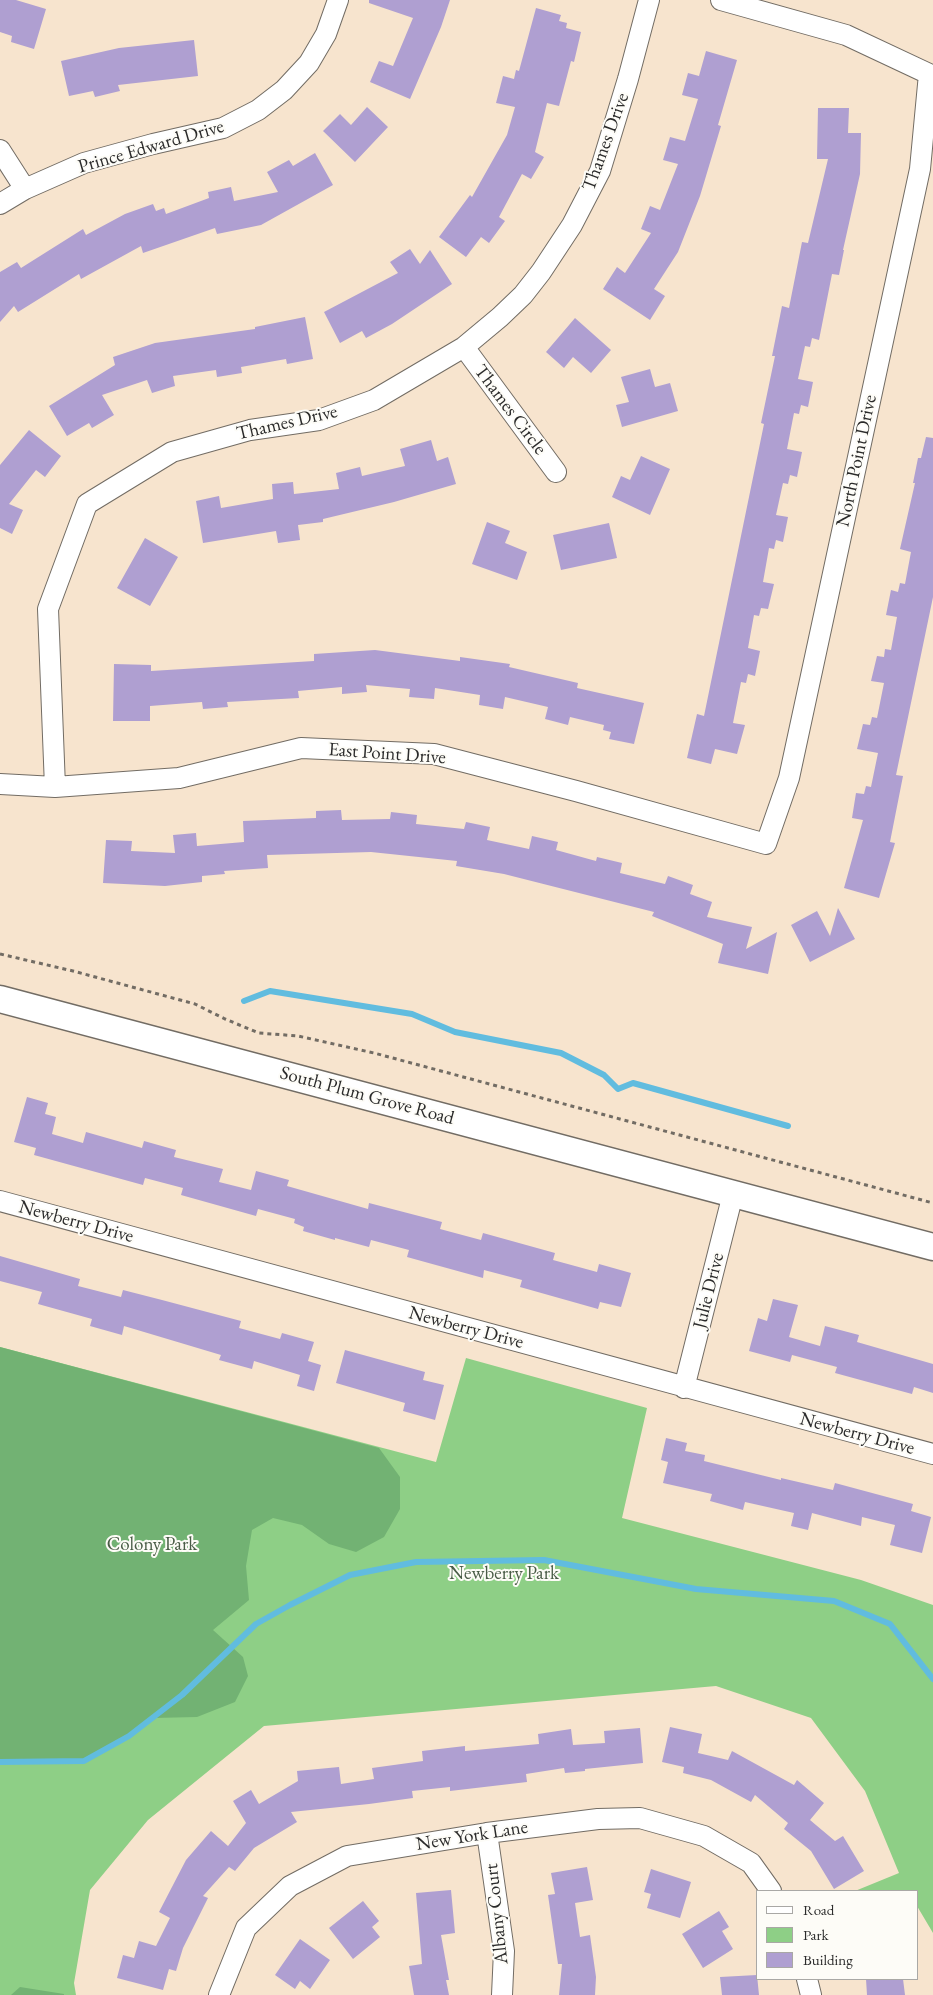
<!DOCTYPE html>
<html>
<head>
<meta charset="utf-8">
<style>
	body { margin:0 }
	#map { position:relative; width:933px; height:1995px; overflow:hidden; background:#f7e4ce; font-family:"EB Garamond",serif }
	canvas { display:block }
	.legend { position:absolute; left:756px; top:1890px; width:162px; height:90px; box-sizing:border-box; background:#fdfcf7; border:1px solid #a9a8a5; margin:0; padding:6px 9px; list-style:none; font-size:15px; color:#2b2b2b }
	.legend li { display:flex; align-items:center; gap:10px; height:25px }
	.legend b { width:25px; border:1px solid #a9a8a5 }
</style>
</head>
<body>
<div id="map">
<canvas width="933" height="1995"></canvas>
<ul class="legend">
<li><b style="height:6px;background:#fff"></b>Road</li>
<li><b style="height:14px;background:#8ecf86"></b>Park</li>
<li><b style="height:14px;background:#af9fd1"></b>Building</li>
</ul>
</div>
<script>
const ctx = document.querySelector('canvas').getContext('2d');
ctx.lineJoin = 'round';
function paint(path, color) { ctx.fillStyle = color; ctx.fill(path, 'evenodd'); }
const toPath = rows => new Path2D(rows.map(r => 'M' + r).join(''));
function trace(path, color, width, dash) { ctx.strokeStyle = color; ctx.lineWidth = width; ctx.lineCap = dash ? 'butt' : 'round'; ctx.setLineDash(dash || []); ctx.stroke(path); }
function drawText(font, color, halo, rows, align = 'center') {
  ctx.font = font + ' "EB Garamond",serif'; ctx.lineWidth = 4; ctx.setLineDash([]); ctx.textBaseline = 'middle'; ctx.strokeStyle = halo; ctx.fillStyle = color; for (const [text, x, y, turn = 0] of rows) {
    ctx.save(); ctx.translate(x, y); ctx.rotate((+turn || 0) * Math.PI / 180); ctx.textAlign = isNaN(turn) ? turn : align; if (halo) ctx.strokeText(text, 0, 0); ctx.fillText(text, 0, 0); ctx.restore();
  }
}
paint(toPath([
	[0,1347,436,1462,466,1358,647,1408,622,1518,861,1580,933,1605,933,1933,917,1906,917,1891,855,1891,899,1873,865,1791,811,1718,716,1686,264,1726,148,1820,90,1890,74,1983,76,1995,0,1995]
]), '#8ecf86');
paint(toPath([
	[0,1347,379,1448,400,1477,400,1509,384,1537,356,1552,329,1544,302,1525,273,1518,252,1530,246,1566,249,1600,213,1630,243,1657,248,1676,235,1702,197,1717,153,1718,129,1736,84,1761,0,1762],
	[20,1987,64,1994,64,1995,11,1995]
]), '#72b273');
trace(toPath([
	[244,1001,270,991,412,1014,455,1032,561,1053,604,1075,618,1089,633,1083,788,1126],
	[0,1762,84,1761,129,1736,182,1695,256,1624,290,1605,350,1575,416,1562,544,1560,696,1589,834,1601,890,1624,933,1679]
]), '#61bcdf', 6);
paint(toPath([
	[0,0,16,0,46,9,34,49,11,42,12,36,0,32],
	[369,0,450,0,441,27,410,99,370,82,379,61,393,66,413,18,369,3],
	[536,8,561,15,559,21,567,23,566,28,581,32,574,62,571,61,559,106,547,103,535,152,544,157,531,179,522,174,499,217,505,221,489,243,481,237,466,257,439,237,470,195,472,197,507,135,515,107,496,103,503,76,514,79,516,70,519,71],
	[194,40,198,76,118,85,120,91,95,97,93,91,69,96,61,61,119,48],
	[706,51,737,60,718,125,721,126,700,196,678,252,654,289,665,296,650,320,603,289,617,267,625,273,651,233,641,229,650,206,660,210,678,164,663,160,670,137,685,141,698,99,682,95,688,73,699,76],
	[367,107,388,127,355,162,323,131,340,114,351,125],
	[818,108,849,108,848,133,861,133,860,174,843,250,844,250,839,275,832,274,819,340,812,338,810,347,805,346,798,379,813,382,808,407,801,405,799,414,794,413,787,449,802,452,797,477,790,475,788,484,783,483,776,515,788,517,783,542,776,540,774,549,769,548,763,582,774,584,768,609,761,608,759,616,754,615,748,648,760,651,755,676,748,674,746,683,741,682,733,723,745,725,737,754,715,749,711,764,687,758,697,714,704,716,764,424,761,423,775,356,772,356,782,306,789,308,802,242,808,243,828,159,817,159],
	[315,153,333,185,261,225,217,234,215,228,143,253,141,246,81,279,79,274,18,312,14,306,0,322,0,272,17,262,21,268,83,229,86,235,125,214,153,204,156,211,164,208,166,214,209,198,208,192,231,187,234,201,278,192,267,172,289,160,293,166],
	[410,249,420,264,430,250,452,284,392,324,366,338,362,331,340,343,324,312,398,273,390,262],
	[305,317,313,359,287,364,286,359,241,367,242,373,217,377,216,370,173,376,175,386,152,393,147,380,102,395,114,415,92,428,89,423,67,436,49,406,115,365,113,357,155,343,255,329,255,327],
	[575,318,611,350,591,373,573,357,564,368,546,352],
	[650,369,655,387,670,383,678,411,622,427,616,405,629,402,621,377],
	[29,430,61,456,45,477,36,470,9,504,23,510,12,534,0,528,0,465],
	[926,437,933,438,933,597,896,775,903,776,890,842,895,843,879,898,844,888,863,820,852,818,856,793,864,794,866,786,871,787,878,753,857,749,863,724,870,725,872,717,877,718,884,683,871,681,877,656,884,657,885,649,891,650,897,617,886,615,891,590,898,592,900,583,905,584,911,552,900,549,915,483,913,483,918,458,921,458],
	[431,440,437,461,448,457,456,484,394,502,323,519,323,522,298,525,300,540,278,543,276,531,203,543,196,501,219,496,221,508,273,499,272,484,293,482,294,494,339,489,336,473,360,467,362,476,405,466,400,449],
	[641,456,670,469,650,515,612,497,621,476,630,480],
	[487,522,510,531,505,543,527,552,517,580,472,564],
	[609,523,617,558,561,570,553,535],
	[145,538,178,557,150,606,117,588],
	[375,650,460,661,460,657,510,664,509,667,578,683,577,688,644,703,634,744,609,739,611,732,603,730,604,725,570,717,568,725,545,719,548,707,505,697,503,709,479,705,480,695,435,688,434,699,409,697,410,689,366,685,367,692,342,694,342,687,298,691,299,698,227,702,228,707,203,709,202,702,150,706,150,721,113,721,114,664,151,665,151,671,314,661,314,654],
	[341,810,342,820,390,819,391,812,417,815,416,824,464,829,466,822,490,827,487,840,529,849,532,836,558,842,556,850,596,861,597,857,622,863,620,873,665,884,668,876,693,885,690,894,712,902,707,917,752,927,746,949,777,932,768,974,718,963,723,944,652,916,654,912,504,874,456,866,457,861,371,852,267,855,268,868,224,871,225,874,202,876,202,882,165,886,103,883,106,840,132,841,131,851,175,853,173,835,196,833,197,846,244,842,243,821,316,818,316,811],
	[838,908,855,939,810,962,791,925,817,911,830,936],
	[27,1097,48,1103,45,1114,56,1117,52,1134,83,1143,86,1132,142,1148,144,1141,176,1150,174,1157,223,1169,219,1182,251,1190,256,1171,289,1180,287,1186,368,1209,369,1203,442,1222,440,1229,481,1240,483,1233,555,1253,553,1260,597,1272,599,1264,631,1273,621,1307,600,1302,598,1309,520,1287,522,1280,484,1270,483,1278,425,1262,407,1257,409,1250,371,1240,369,1247,335,1238,335,1240,303,1231,304,1227,294,1223,295,1219,258,1209,256,1216,181,1195,183,1188,145,1178,143,1185,34,1155,36,1148,14,1142],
	[0,1256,80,1279,78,1286,121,1297,123,1290,162,1300,241,1321,239,1328,280,1339,282,1333,314,1342,308,1361,321,1365,314,1391,297,1386,300,1375,254,1361,252,1369,219,1360,221,1355,124,1326,122,1335,90,1326,92,1319,38,1304,42,1292,0,1281],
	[773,1299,798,1305,789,1337,820,1346,825,1326,859,1335,857,1342,933,1364,933,1393,914,1387,912,1394,835,1373,837,1367,792,1355,790,1362,749,1351,758,1318,767,1321],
	[345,1350,425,1372,423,1380,444,1385,435,1420,403,1411,405,1403,336,1383],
	[666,1438,687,1443,685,1451,705,1455,704,1461,781,1480,781,1478,833,1490,835,1483,913,1504,911,1511,931,1517,922,1553,890,1545,895,1525,862,1517,861,1526,812,1513,808,1530,791,1526,794,1513,745,1502,743,1510,710,1501,712,1494,663,1483,668,1462,661,1460],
	[670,1727,702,1734,698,1753,728,1760,732,1751,794,1785,797,1780,824,1803,810,1820,835,1841,843,1836,864,1871,834,1889,811,1851,784,1829,788,1823,755,1795,751,1802,711,1780,683,1773,684,1767,662,1762],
	[640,1728,643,1763,585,1769,585,1771,565,1773,564,1768,526,1774,527,1782,450,1791,450,1787,412,1791,413,1798,369,1804,291,1812,297,1822,254,1848,235,1871,229,1867,203,1896,208,1898,183,1948,176,1971,169,1969,163,1990,117,1978,123,1955,134,1958,139,1941,156,1946,170,1918,159,1912,186,1860,211,1831,228,1846,246,1823,233,1801,251,1790,259,1804,298,1781,297,1771,339,1767,341,1784,374,1779,372,1768,423,1761,422,1751,465,1746,465,1751,539,1744,538,1734,571,1729,573,1745,605,1743,604,1731],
	[587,1867,593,1900,575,1903,580,1937,590,1935,596,1977,595,1995,559,1995,562,1964,558,1964,548,1895,555,1894,551,1873],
	[651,1869,691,1882,680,1918,647,1908,651,1894,644,1892],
	[451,1890,455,1933,441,1935,449,1980,446,1980,449,1995,414,1995,409,1966,422,1964,416,1893],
	[363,1901,379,1921,372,1927,380,1937,353,1959,329,1928],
	[719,1911,729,1927,722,1931,733,1949,703,1968,682,1934],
	[300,1939,330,1960,310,1989,300,1981,295,1989,275,1975],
	[757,1975,759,1995,722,1995,720,1977],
	[866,1979,903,1979,905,1995,867,1995]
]), '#af9fd1');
const minor = toPath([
	[0,150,25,189],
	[0,204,25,189,84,163,153,144,223,128,258,110,284,90,309,63,326,34,338,0],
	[464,347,556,472],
	[0,784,55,787,179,778,301,748,434,754,576,791,766,844,789,778,920,169,929,74,846,35,721,0],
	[55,787,48,609,87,504,172,452,250,430,319,420,374,400,464,347,500,317,523,295,541,272,572,225,600,171,628,79,649,0],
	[0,1201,933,1454],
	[684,1388,733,1194],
	[487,1833,504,1951,502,1995],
	[807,1979,811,1995],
	[219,1995,246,1928,290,1886,347,1856,487,1833,598,1819,640,1818,704,1836,751,1863,771,1891]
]);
const tertiary = toPath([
	[0,999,933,1247]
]);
trace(minor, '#726c64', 22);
trace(tertiary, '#726c64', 29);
trace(toPath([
	[0,954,73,971,195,1004,225,1019,259,1033,298,1036,374,1053,933,1203]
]), '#726c64', 3, [4, 4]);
trace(minor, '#fff', 20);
trace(tertiary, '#fff', 26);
drawText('19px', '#2b2b2b', '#fdfcf7', [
	["Thames Drive",606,142,-70],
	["Prince Edward Drive",151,147,-16],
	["Thames Circle",510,410,53],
	["Thames Drive",287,423,-13],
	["North Point Drive",857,461,-78],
	["East Point Drive",387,754,4],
	["South Plum Grove Road",367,1096,15],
	["Newberry Drive",76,1222,15],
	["Julie Drive",709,1291,-76],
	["Newberry Drive",466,1328,15],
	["Newberry Drive",857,1434,15],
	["New York Lane",472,1836,-9],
	["Albany Court",497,1914,-96]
]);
drawText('19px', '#495c46', '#fdfcf7', [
	["Colony Park",152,1545],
	["Newberry Park",504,1574]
]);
</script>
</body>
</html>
